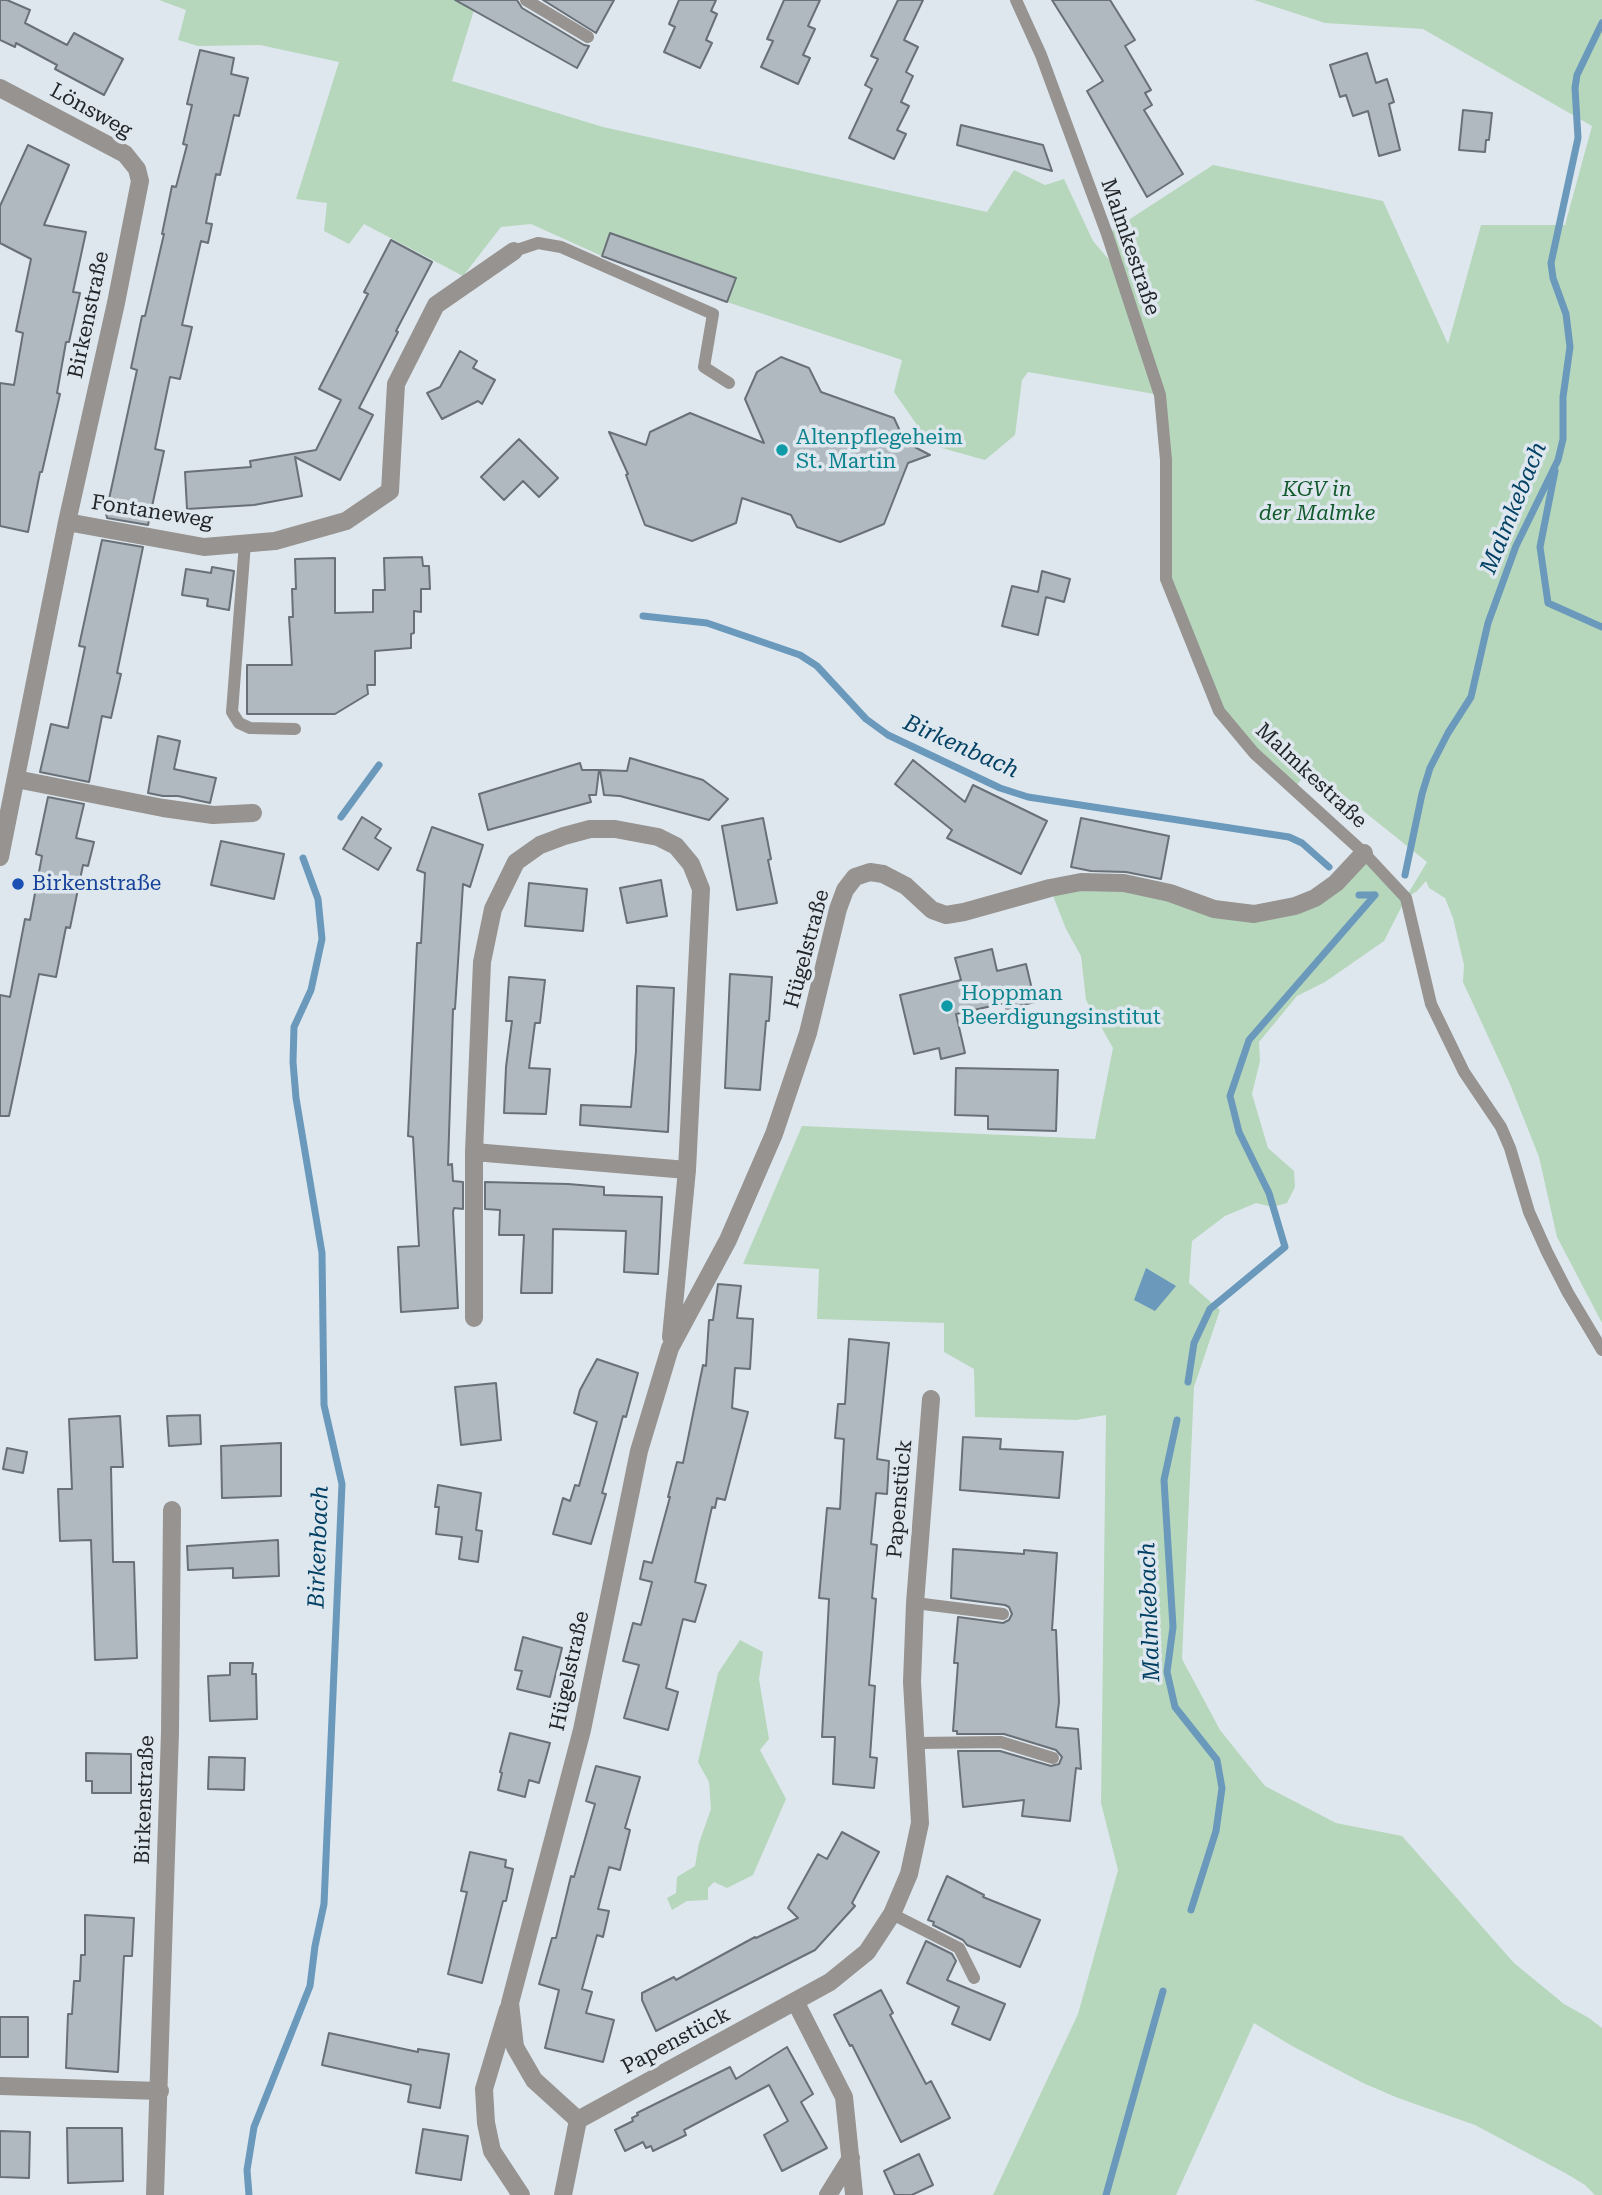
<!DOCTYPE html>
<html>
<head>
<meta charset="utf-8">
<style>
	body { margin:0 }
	canvas { display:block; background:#dee7ee }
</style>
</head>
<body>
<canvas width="1602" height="2195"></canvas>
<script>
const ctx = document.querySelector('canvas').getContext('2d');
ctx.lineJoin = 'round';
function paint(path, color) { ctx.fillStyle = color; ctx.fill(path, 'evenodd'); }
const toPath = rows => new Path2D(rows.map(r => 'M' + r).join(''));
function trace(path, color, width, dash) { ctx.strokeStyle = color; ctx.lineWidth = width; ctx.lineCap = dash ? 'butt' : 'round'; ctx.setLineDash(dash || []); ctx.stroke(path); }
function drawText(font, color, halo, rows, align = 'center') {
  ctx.font = font + ' "Roboto Serif",serif'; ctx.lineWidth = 7; ctx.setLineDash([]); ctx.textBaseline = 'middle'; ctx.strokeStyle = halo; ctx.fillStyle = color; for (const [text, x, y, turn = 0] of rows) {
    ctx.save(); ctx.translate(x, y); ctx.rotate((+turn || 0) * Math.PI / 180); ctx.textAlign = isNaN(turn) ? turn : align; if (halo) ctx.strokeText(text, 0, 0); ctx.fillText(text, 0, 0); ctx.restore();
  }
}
paint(toPath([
	[159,0,474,0,475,7,452,81,603,127,987,212,1014,170,1045,185,1064,179,1093,241,1117,269,1107,234,1213,165,1383,201,1448,344,1481,225,1565,225,1592,126,1423,29,1325,23,1254,0,1602,0,1602,1323,1557,1237,1539,1157,1510,1084,1463,982,1464,965,1453,918,1445,898,1429,888,1426,881,1417,891,1406,898,1384,941,1325,982,1297,996,1259,1042,1260,1061,1252,1094,1268,1148,1294,1171,1295,1187,1287,1203,1272,1207,1256,1203,1225,1216,1192,1241,1189,1283,1220,1310,1194,1387,1182,1659,1220,1730,1265,1786,1336,1823,1402,1836,1514,1963,1564,2004,1589,2018,1602,2028,1602,2195,1595,2195,1585,2185,1567,2174,1475,2125,1398,2098,1363,2083,1292,2046,1254,2023,1176,2195,993,2195,1078,2014,1118,1870,1101,1803,1106,1415,1076,1420,975,1417,974,1369,944,1352,944,1323,817,1319,819,1269,743,1264,802,1126,1095,1139,1113,1048,1086,1000,1081,956,1066,929,1050,888,1081,882,1214,909,1295,906,1364,853,1406,897,1427,862,1311,769,1293,789,1219,711,1166,579,1160,395,1028,372,1022,380,1015,435,985,460,931,445,894,392,902,360,727,302,736,278,611,233,602,256,531,224,501,227,463,276,364,224,349,244,324,231,327,203,296,199,339,62,260,45,198,46,178,40,186,10],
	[740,1640,763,1652,759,1679,769,1739,760,1750,786,1799,753,1875,727,1888,714,1882,708,1888,708,1900,687,1901,672,1910,667,1898,676,1893,677,1877,695,1866,699,1843,711,1809,709,1782,698,1762,718,1673]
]), '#b6d7bc');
paint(toPath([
	[1146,1268,1176,1286,1155,1311,1134,1300]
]), '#6a99bc');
trace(toPath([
	[1555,471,1540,547,1548,603,1602,627],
	[643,616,707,623,800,655,817,666,866,719,888,735,1000,788,1028,797,1289,837,1302,843,1329,867],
	[341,817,379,765],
	[1405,875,1422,794,1430,768,1448,733,1471,697,1488,623,1516,546,1558,460,1563,439,1563,397,1570,347,1566,314,1553,278,1551,263,1578,138,1575,88,1577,75,1602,23],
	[1359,895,1374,895],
	[1188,1382,1194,1343,1210,1309,1285,1247,1269,1193,1239,1132,1230,1096,1249,1040,1375,895],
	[1177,1420,1164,1480,1173,1627,1167,1672,1175,1707,1217,1760,1222,1788,1216,1831,1191,1910],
	[249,2195,247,2170,254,2127,310,1986,315,1946,324,1904,342,1484,324,1405,322,1253,296,1098,293,1062,294,1027,311,990,322,939,318,899,303,858],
	[1106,2195,1163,1991]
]), '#6a99bc', 7);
const building = toPath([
	[0,0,7,0,30,10,25,23,67,45,74,33,123,59,104,95,55,69,57,65,16,43,15,47,0,40,0,0],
	[455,0,517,0,522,8,584,45,589,46,577,68,455,0],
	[543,0,614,0,596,33,543,0],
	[679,0,716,0,711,11,717,14,706,40,712,43,700,68,664,52,675,27,669,24,679,0],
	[784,0,820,0,808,26,815,29,803,55,810,58,798,84,761,67,773,41,767,39,784,0],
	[898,0,923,0,904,40,918,47,906,72,913,76,901,102,909,106,897,130,906,134,894,159,849,138,872,89,865,85,878,59,871,56,898,0],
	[1052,0,1110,0,1135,40,1125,46,1151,90,1145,93,1152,105,1144,110,1183,174,1147,197,1087,91,1103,81,1052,0],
	[200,50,234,58,231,74,248,78,239,116,234,115,220,175,216,174,206,223,212,224,208,243,201,241,182,325,192,327,180,379,170,377,155,449,164,451,148,525,107,518,106,513,137,370,131,368,142,316,145,316,164,234,162,234,172,186,176,187,187,145,183,144,192,105,187,104,200,50],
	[1367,53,1376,83,1387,79,1394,102,1389,104,1400,150,1379,156,1368,111,1353,116,1346,95,1340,97,1330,65,1367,53],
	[1463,110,1492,113,1489,140,1486,140,1485,152,1459,150,1463,110],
	[961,125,1043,145,1052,171,957,145,961,125],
	[28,145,69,165,44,225,86,232,73,292,80,293,69,342,66,342,57,393,60,394,42,472,40,472,28,532,0,526,0,383,14,385,23,333,16,331,31,259,0,243,0,206,28,145],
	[610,233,736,278,727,302,602,256,610,233],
	[391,240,432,262,396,331,398,332,359,408,373,415,340,480,295,457,302,496,254,505,187,509,185,472,251,467,250,461,316,450,341,400,319,389,368,294,364,292,391,240],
	[460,351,477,361,473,368,495,380,482,404,478,401,442,419,427,393,440,387,460,351],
	[781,357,809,368,821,392,894,418,905,442,930,455,908,463,884,524,840,542,797,527,791,515,742,498,736,523,692,541,645,525,626,475,628,474,609,432,646,445,650,432,690,413,764,443,745,399,757,372,781,357],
	[519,439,558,478,539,497,523,481,504,500,481,477,519,439],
	[102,540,143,547,117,673,121,674,111,718,102,716,89,782,40,772,51,724,68,728,85,647,79,646,102,540],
	[422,557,423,566,429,566,430,589,421,589,421,612,414,611,414,633,411,634,411,648,375,651,375,685,367,685,368,694,335,714,247,714,247,665,292,665,289,617,293,617,292,589,296,589,295,559,335,558,335,613,373,612,373,590,385,590,384,558,422,557],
	[212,567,234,571,229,610,207,606,208,599,182,595,186,569,211,573,212,567],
	[1042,571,1070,579,1064,602,1046,597,1038,635,1002,626,1012,586,1038,592,1042,571],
	[158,736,180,741,174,769,216,778,210,803,178,796,163,796,148,793,158,736],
	[630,758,703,780,728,799,709,820,620,796,604,795,600,770,627,771,630,758],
	[913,760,965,802,973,785,1047,821,1021,874,947,838,952,830,895,784,913,760],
	[580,763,582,770,599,770,596,795,589,795,591,802,488,830,479,794,580,763],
	[48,797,84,804,76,838,94,842,88,866,83,865,70,928,66,927,56,977,39,974,9,1116,0,1116,0,995,10,997,25,919,30,920,42,856,36,854,48,797],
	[362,817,381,829,375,838,391,848,378,870,343,849,362,817],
	[763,818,771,859,768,860,777,903,737,910,722,826,763,818],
	[1081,818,1169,836,1161,879,1126,872,1091,871,1071,867,1081,818],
	[432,827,483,845,470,887,463,884,455,1009,453,1009,448,1165,452,1164,453,1181,463,1182,463,1209,454,1208,453,1212,458,1308,401,1312,398,1247,419,1246,413,1137,408,1136,417,943,421,943,425,873,417,870,432,827],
	[221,841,284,854,274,899,211,885,221,841],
	[661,880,667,916,627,923,620,888,661,880],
	[529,883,587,889,583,931,525,926,529,883],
	[992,949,997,971,1026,964,1035,1002,1006,1009,1005,1003,956,1014,965,1053,941,1059,939,1048,914,1054,900,995,961,980,955,958,992,949],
	[730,974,772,977,769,1021,766,1021,760,1090,725,1088,730,974],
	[509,977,545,980,540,1023,535,1023,529,1068,550,1069,546,1114,504,1113,506,1067,512,1021,506,1021,509,977],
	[637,986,674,988,668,1132,580,1125,581,1105,631,1107,636,1051,637,986],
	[956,1068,1058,1070,1056,1131,988,1129,988,1116,955,1115,956,1068],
	[485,1182,568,1184,604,1187,604,1195,662,1197,658,1274,624,1272,626,1231,553,1229,552,1293,521,1293,524,1235,499,1235,500,1210,485,1209,485,1182],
	[718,1284,741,1286,737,1318,753,1319,750,1369,735,1368,732,1408,748,1412,725,1500,717,1498,715,1508,712,1507,695,1582,706,1585,695,1622,683,1619,666,1688,678,1692,668,1730,624,1718,639,1665,623,1661,633,1623,641,1625,652,1582,640,1579,644,1561,652,1563,670,1497,668,1497,677,1462,683,1463,703,1365,706,1366,709,1320,713,1320,718,1284],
	[849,1339,889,1343,877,1459,889,1461,887,1494,876,1493,871,1544,877,1545,872,1598,876,1599,869,1685,875,1686,870,1757,877,1758,874,1788,833,1784,835,1737,822,1737,829,1599,819,1598,827,1508,840,1509,844,1439,835,1438,838,1404,845,1404,849,1339],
	[597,1359,638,1373,626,1417,623,1416,602,1493,606,1494,591,1544,553,1534,563,1498,570,1501,575,1485,579,1486,597,1422,574,1413,580,1390,597,1359],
	[496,1383,501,1440,461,1445,455,1387,496,1383],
	[200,1415,201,1444,169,1446,167,1416,200,1415],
	[120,1416,123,1467,111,1467,113,1562,134,1562,137,1658,95,1660,91,1540,60,1541,58,1489,72,1489,69,1419,120,1416],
	[963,1437,1001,1439,1000,1449,1063,1452,1059,1498,960,1490,963,1437],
	[281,1443,281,1496,222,1498,221,1446,281,1443],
	[7,1448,27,1452,23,1473,3,1469,7,1448],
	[438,1485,481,1493,476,1530,482,1531,478,1562,459,1559,462,1537,436,1534,439,1507,435,1507,438,1485],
	[278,1540,279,1576,233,1578,233,1568,188,1570,187,1546,278,1540],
	[953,1549,1024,1554,1024,1550,1057,1553,1052,1630,1056,1630,1059,1702,1056,1727,1078,1729,1081,1769,1076,1768,1070,1821,1022,1816,1024,1800,963,1807,958,1751,1000,1751,1051,1766,1059,1764,1062,1757,1056,1750,1004,1734,957,1734,957,1731,953,1731,958,1663,954,1663,958,1617,1003,1623,1009,1620,1012,1614,1009,1607,1005,1605,951,1598,953,1549],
	[523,1637,562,1648,550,1697,517,1689,522,1671,515,1670,523,1637],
	[230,1663,253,1663,252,1674,256,1674,257,1719,210,1721,208,1676,230,1675,230,1663],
	[510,1733,550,1743,539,1783,529,1780,525,1797,498,1790,502,1773,500,1772,510,1733],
	[86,1753,131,1754,131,1793,92,1793,92,1781,86,1781,86,1753],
	[209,1757,245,1758,244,1790,208,1789,209,1757],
	[596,1766,640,1777,625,1828,630,1830,620,1870,609,1867,598,1909,609,1911,603,1937,597,1935,582,1989,592,1992,586,2013,614,2020,603,2062,545,2048,559,1990,539,1984,552,1938,556,1938,571,1876,574,1877,595,1804,586,1801,596,1766],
	[842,1832,879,1852,852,1903,855,1906,815,1950,656,2031,642,2000,642,1993,674,1977,676,1980,755,1937,756,1938,798,1918,788,1908,818,1854,827,1859,842,1832],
	[470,1852,506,1860,505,1867,513,1869,506,1901,503,1901,482,1983,448,1974,467,1892,461,1891,470,1852],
	[947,1876,984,1895,983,1897,1040,1920,1020,1967,967,1945,963,1940,933,1925,934,1922,928,1920,947,1876],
	[85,1915,134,1918,132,1956,124,1956,118,2072,66,2068,68,2014,72,2014,74,1981,80,1981,81,1955,85,1955,85,1915],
	[926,1941,952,1954,956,1961,947,1980,1005,2004,990,2040,952,2024,959,2007,907,1983,926,1941],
	[881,1990,893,2013,890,2015,926,2084,931,2081,950,2118,901,2142,852,2045,850,2046,834,2015,881,1990],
	[0,2017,28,2017,28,2057,0,2057,0,2017],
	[329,2033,418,2052,418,2049,449,2054,440,2108,408,2102,411,2085,322,2065,329,2033],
	[787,2047,813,2094,801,2102,827,2148,782,2171,764,2135,788,2121,769,2085,684,2130,686,2135,653,2151,651,2146,646,2148,643,2142,625,2151,615,2130,633,2121,632,2118,638,2115,637,2113,730,2067,736,2079,787,2047],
	[67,2128,122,2128,123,2181,68,2183,67,2128],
	[423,2129,468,2136,461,2180,416,2173,423,2129],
	[0,2131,30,2132,29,2178,0,2177,0,2131],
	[919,2154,933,2185,912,2195,895,2195,884,2171,919,2154]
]);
paint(building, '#b0b9c0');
trace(building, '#697077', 2);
trace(toPath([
	[526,0,588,37],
	[1016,0,1041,55,1107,234,1160,395,1166,460,1166,579,1219,711,1254,753,1364,853,1406,898,1431,1004,1464,1072,1501,1127,1510,1148,1529,1212,1547,1252,1568,1293,1602,1350],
	[514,251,538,243,561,247,713,314,704,367,729,383],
	[245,543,232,712,239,723,250,728,295,729],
	[915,1603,1003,1614],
	[916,1743,1001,1742,1053,1758],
	[892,1914,959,1948,974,1978]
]), '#969390', 12);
trace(toPath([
	[0,88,125,154,137,169,140,181,116,303,67,522,0,857],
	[67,522,204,547,275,541,346,521,390,491,396,384,436,305,514,251],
	[16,779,163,808,213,815,253,813],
	[474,1318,474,1152],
	[671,1337,687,1170,701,889,691,864,676,846,658,837,615,829,590,829,564,836,540,845,516,862,493,909,482,962,474,1152,687,1170],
	[795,2001,844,2097,854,2194],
	[508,2009,484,2089,486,2123,492,2151,521,2195],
	[0,2086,160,2091],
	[578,2120,830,1982,867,1952,892,1914,909,1874,920,1823,912,1682,915,1603,931,1399],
	[155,2195,170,1732,172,1510],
	[563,2195,578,2120,534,2080,515,2047,510,2003,582,1730,639,1451,670,1348,728,1240,774,1134,808,1033,838,909,845,890,855,877,870,872,883,874,906,886,932,910,946,915,964,912,1050,888,1081,882,1124,883,1170,893,1214,909,1254,914,1295,906,1315,898,1336,883,1364,853],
	[828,2195,851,2158]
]), '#969390', 18);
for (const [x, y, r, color] of [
	[782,450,7,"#0f9aa8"],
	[18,884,7,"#1a4fb4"],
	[947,1006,7,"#0f9aa8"]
]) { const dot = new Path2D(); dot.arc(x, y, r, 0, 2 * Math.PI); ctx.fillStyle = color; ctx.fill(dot); trace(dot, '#dee7ee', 2.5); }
drawText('21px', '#232629', '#dee7ee', [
	["Lönsweg",91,111,29],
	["Malmkestraße",1130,247,71],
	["Birkenstraße",89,315,-78],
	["Fontaneweg",152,512,9],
	["Malmkestraße",1311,776,43],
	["Hügelstraße",807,949,-75],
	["Papenstück",900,1499,-85],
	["Hügelstraße",570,1671,-78],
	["Birkenstraße",145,1800,-88],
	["Papenstück",676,2041,-28]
]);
drawText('21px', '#0d838f', '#dee7ee', [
	["Altenpflegeheim",796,438],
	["St. Martin",796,462],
	["Hoppman",961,994],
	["Beerdigungsinstitut",961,1018]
], 'left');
drawText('italic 21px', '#125a2c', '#dee7ee', [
	["KGV in",1317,490],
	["der Malmke",1317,514]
]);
drawText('21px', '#164399', '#dee7ee', [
	["Birkenstraße",32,884]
], 'left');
drawText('italic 23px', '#034164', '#dee7ee', [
	["Malmkebach",1514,508,-68],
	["Birkenbach",961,747,24],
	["Birkenbach",319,1547,-88],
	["Malmkebach",1150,1612,-92]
]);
</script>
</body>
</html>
